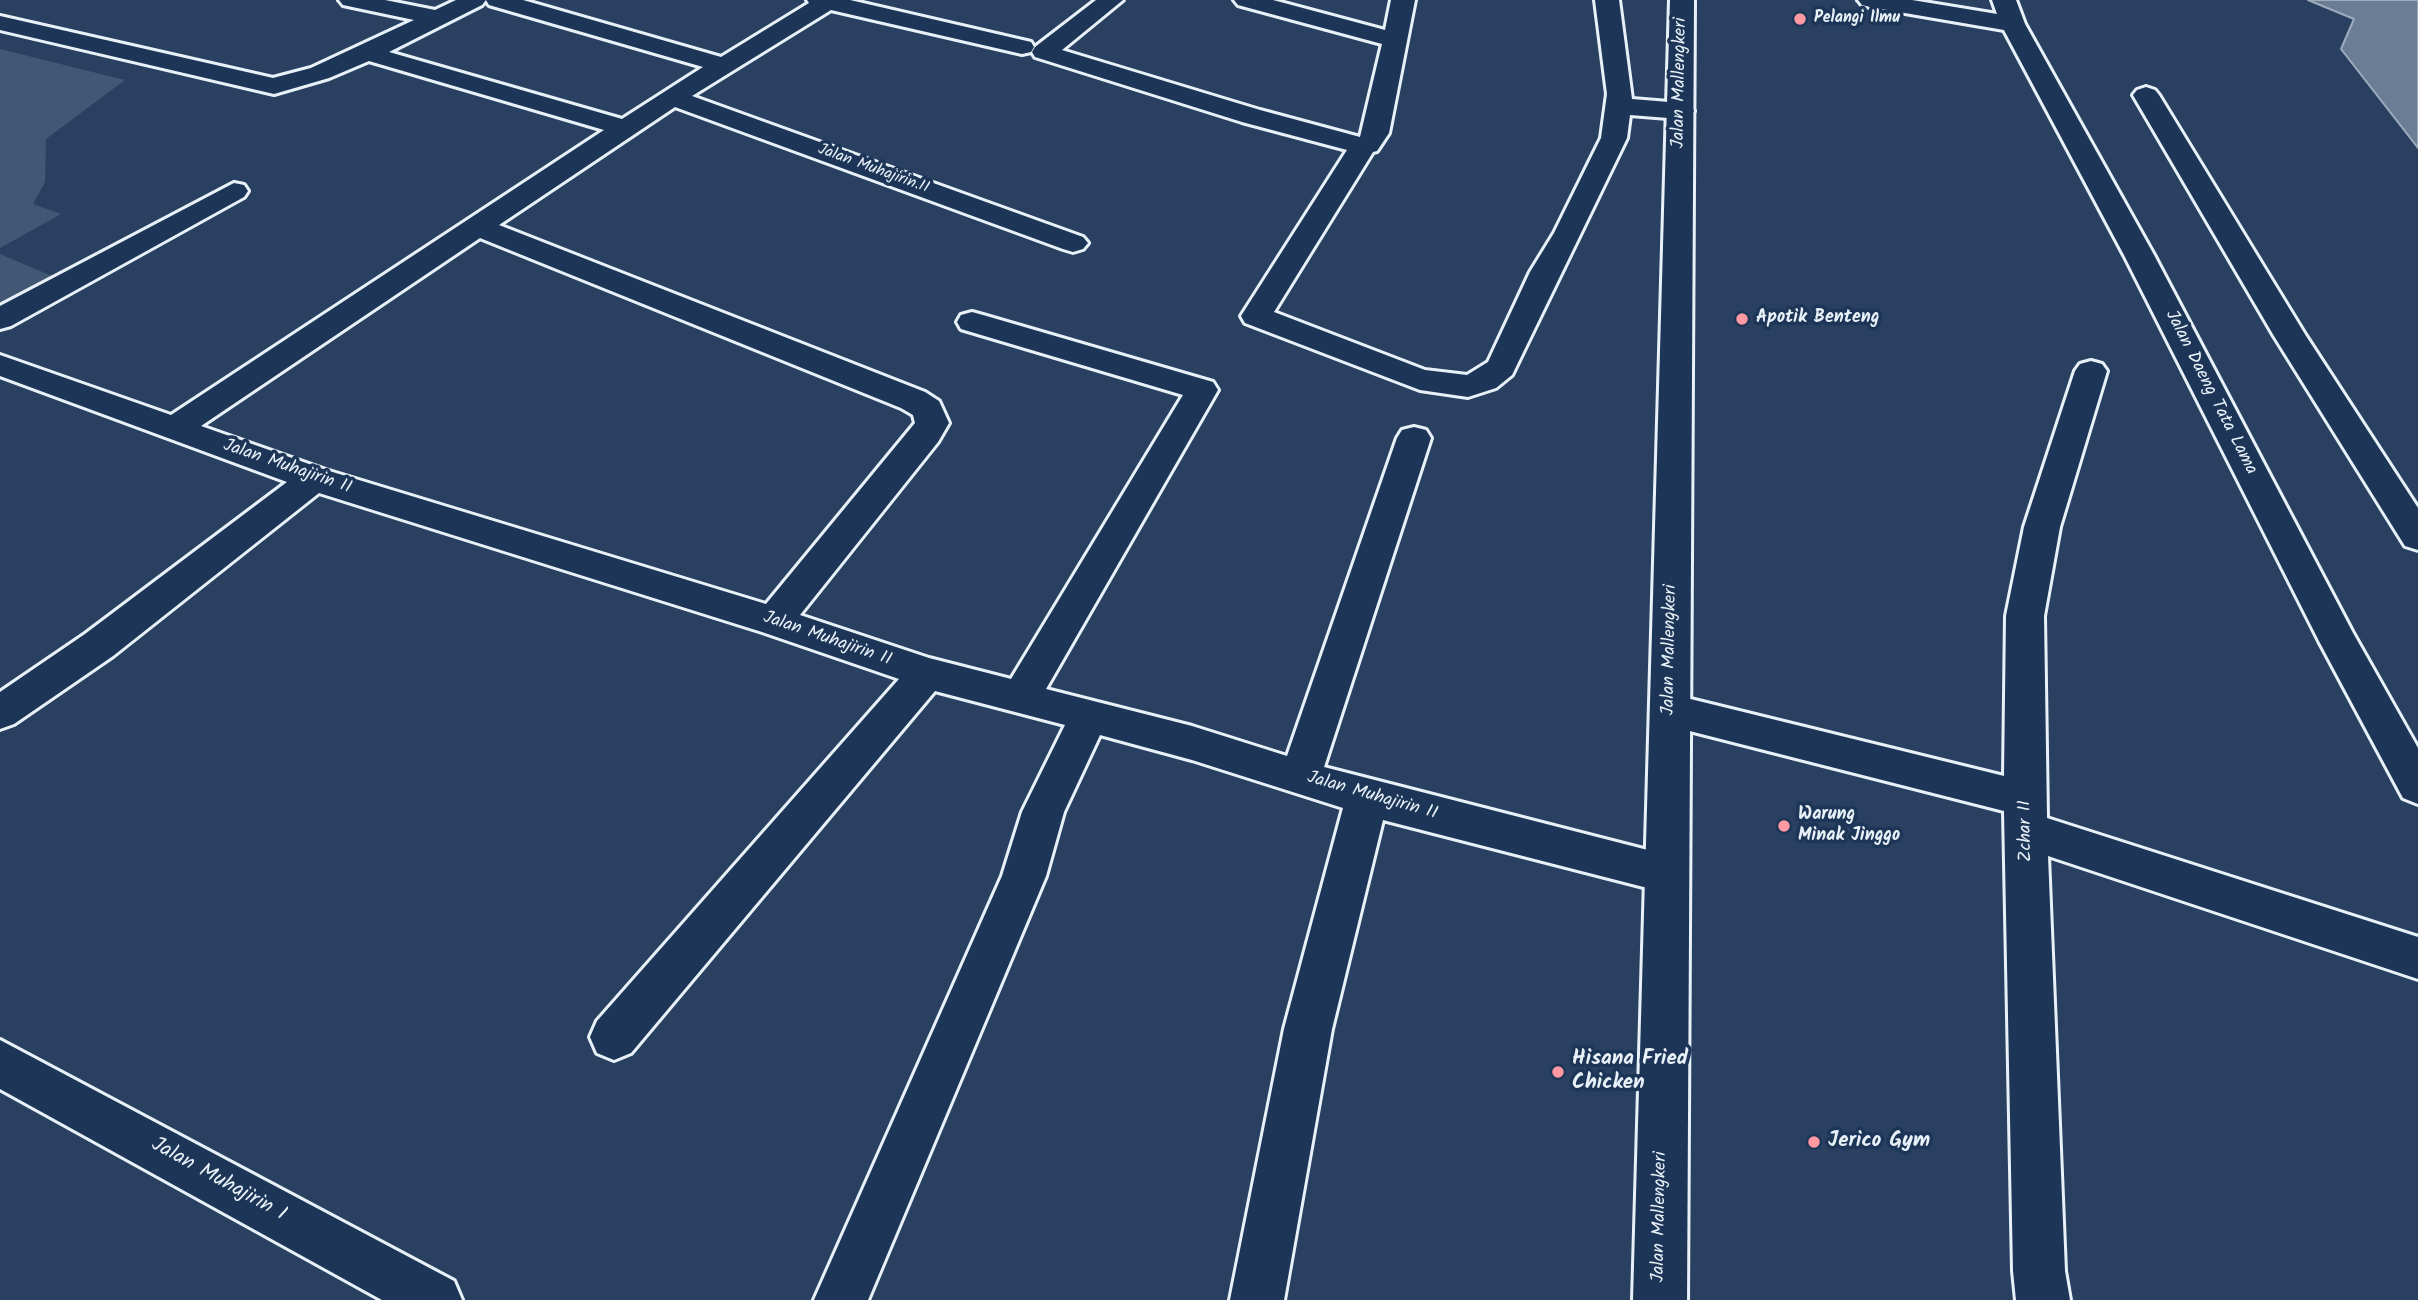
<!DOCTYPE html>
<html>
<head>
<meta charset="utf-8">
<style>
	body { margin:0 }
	canvas { display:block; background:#294061 }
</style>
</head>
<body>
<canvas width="2418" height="1300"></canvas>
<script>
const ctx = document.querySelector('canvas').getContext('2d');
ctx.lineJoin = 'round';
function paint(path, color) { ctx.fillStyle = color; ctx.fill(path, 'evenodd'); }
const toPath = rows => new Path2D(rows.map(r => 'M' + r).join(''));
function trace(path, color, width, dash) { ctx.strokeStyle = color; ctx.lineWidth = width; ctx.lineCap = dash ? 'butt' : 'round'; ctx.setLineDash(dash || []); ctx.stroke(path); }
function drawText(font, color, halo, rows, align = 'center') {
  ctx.font = font + ' Kalam,sans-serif'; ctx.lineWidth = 7; ctx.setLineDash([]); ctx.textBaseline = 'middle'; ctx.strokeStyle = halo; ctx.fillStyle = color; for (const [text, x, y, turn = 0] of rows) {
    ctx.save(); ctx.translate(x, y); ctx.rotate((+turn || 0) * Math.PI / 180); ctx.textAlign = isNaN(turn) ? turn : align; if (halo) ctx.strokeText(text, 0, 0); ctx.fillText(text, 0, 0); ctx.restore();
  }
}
paint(toPath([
	[0,49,125,80,46,139,45,182,33,204,61,214,0,248],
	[0,254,71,284,0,324]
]), '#415774');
const water = toPath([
	[2308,0,2418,0,2418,148,2341,49,2354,19,2308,0]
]);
paint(water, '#6b7c95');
trace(water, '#9dabbd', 2);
const minor = toPath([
	[339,0,385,0,435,10,456,0,523,0,721,57,809,3,807,0,850,0,1031,42,1034,47,1031,52,1022,54,831,10,692,96,1083,237,1088,243,1083,249,1073,252,1063,249,675,107,499,225,925,392,939,401,949,423,938,442,800,615,929,658,1011,679,1183,395,961,329,957,322,961,315,972,312,983,315,1213,382,1218,390,1046,689,1192,726,1287,756,1397,438,1402,430,1414,427,1426,430,1431,438,1324,767,1667,855,1682,860,1689,874,1682,888,1667,893,1383,820,1332,1029,1284,1300,1230,1300,1284,1029,1343,808,1192,760,1100,735,1064,812,1046,876,868,1300,814,1300,1002,876,1022,812,1065,725,935,691,631,1053,614,1060,597,1053,590,1037,597,1021,899,679,762,632,319,493,113,656,14,724,0,729,0,692,85,634,287,482,0,376,0,355,171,415,604,130,369,61,329,78,274,94,0,30,0,16,273,78,311,68,414,20,343,5,339,0],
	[486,0,489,5,703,67,622,119,389,52,482,5,486,0],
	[480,238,901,408,913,415,915,423,766,604,326,470,201,426,480,238],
	[1096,0,1123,0,1062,50,1260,110,1360,137,1382,44,1238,5,1234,0,1273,0,1385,30,1391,0,1415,0,1389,133,1377,151,1373,152,1274,312,1425,370,1467,375,1488,362,1530,272,1554,233,1601,138,1607,94,1595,0,1619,0,1632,99,1681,103,1690,105,1694,111,1690,117,1681,119,1630,115,1627,138,1512,375,1496,388,1468,397,1420,390,1245,323,1241,316,1347,150,1242,122,1035,57,1032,52,1035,47,1096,0],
	[1858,0,1912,0,1997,14,1992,0,2016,0,2025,24,2154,255,2353,633,2418,748,2418,804,2403,798,2319,641,2124,255,2004,30,1870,7,1862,5,1858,0],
	[2146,87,2155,90,2159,95,2306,336,2418,508,2418,550,2405,546,2274,336,2133,95,2137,90,2146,87],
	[234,183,244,185,248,191,244,197,11,326,0,329,0,306,234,183],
	[2091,361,2102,364,2107,371,2060,527,2044,616,2047,818,2418,937,2418,979,2048,856,2065,1271,2070,1300,2016,1300,2013,1271,2004,811,1670,726,1656,721,1650,710,1656,699,1670,694,2004,776,2006,616,2024,527,2075,371,2080,364,2091,361],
	[0,1040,454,1281,462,1300,382,1300,0,1089,0,1040]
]);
const major = toPath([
	[1670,0,1694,0,1687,1300,1633,1300,1670,0]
]);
trace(minor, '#e8f1f8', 6);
trace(major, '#e8f1f8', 6);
paint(minor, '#1d3557');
paint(major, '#1d3557');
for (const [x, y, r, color] of [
	[1800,19,7,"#ff9aa2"],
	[1742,319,7,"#ff9aa2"],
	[1784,826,7,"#ff9aa2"],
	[1558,1072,7,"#ff9aa2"],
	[1814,1142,7,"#ff9aa2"]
]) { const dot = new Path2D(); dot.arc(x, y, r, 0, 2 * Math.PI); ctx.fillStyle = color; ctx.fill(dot); trace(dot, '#1d3557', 2.5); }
drawText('bold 16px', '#e8f1f8', '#1d3557', [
	["Pelangi Ilmu",1814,19]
], 'left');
drawText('16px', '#e8f1f8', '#1d3557', [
	["Jalan Muhajirin.II",873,170,20]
]);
drawText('18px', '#e8f1f8', '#1d3557', [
	["Jalan Mallengkeri",1681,83,-89],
	["Jalan Daeng Tata Lama",2210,393,63],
	["Jalan Muhajirin II",287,468,19],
	["Jalan Muhajirin II",827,640,19],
	["Jalan Mallengkeri",1671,650,-89],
	["Jalan Muhajirin II",1372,797,16],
	["Zchar II",2027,831,-91],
	["Jalan Mallengkeri",1661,1217,-89]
]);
drawText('bold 18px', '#e8f1f8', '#1d3557', [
	["Apotik Benteng",1756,319],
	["Warung",1798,816],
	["Minak Jinggo",1798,837]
], 'left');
drawText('bold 21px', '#e8f1f8', '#1d3557', [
	["Hisana Fried",1572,1060],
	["Chicken",1572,1084],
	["Jerico Gym",1828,1142]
], 'left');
drawText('21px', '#e8f1f8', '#1d3557', [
	["Jalan Muhajirin I",218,1181,29]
]);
</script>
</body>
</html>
